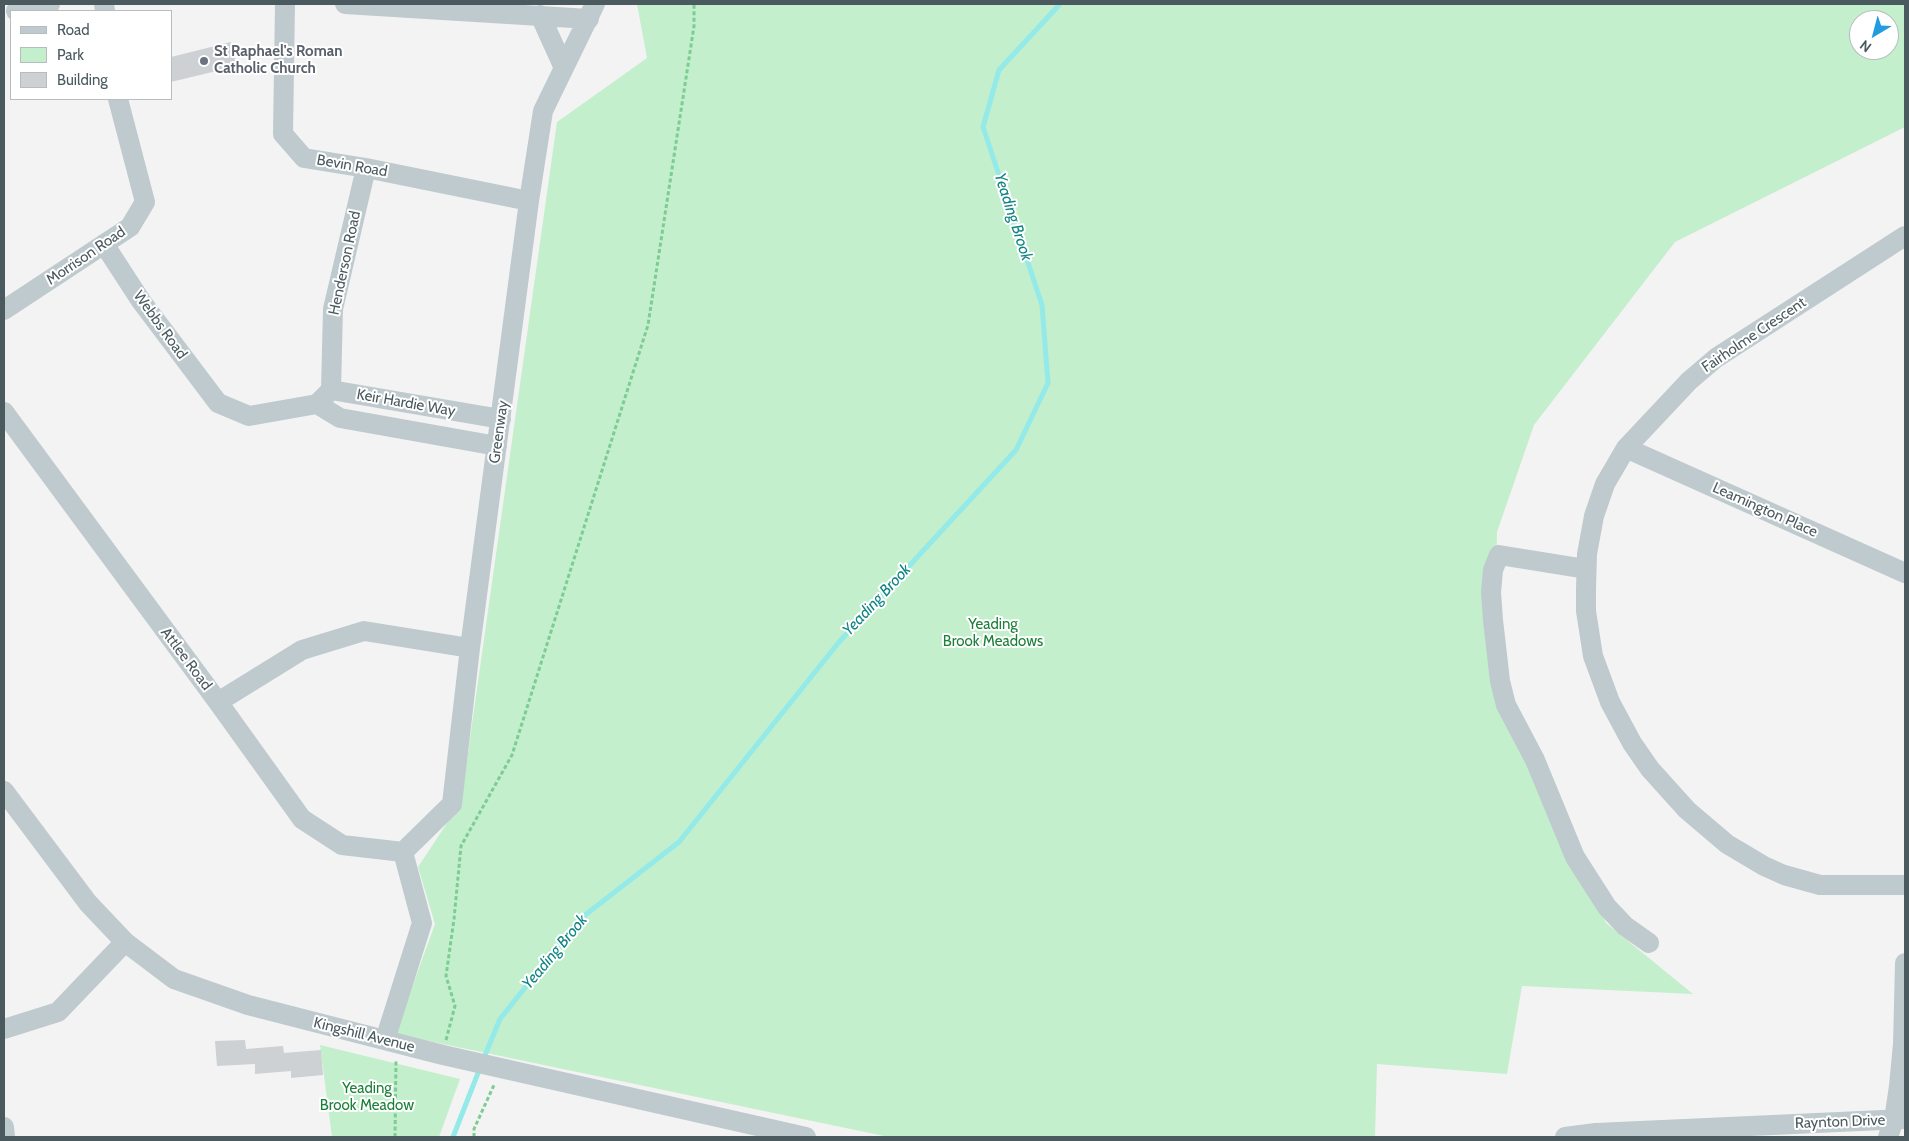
<!DOCTYPE html>
<html>
<head>
<meta charset="utf-8">
<style>
	body { margin:0 }
	#map { position:relative; width:1909px; height:1141px; overflow:hidden; background:#f4f3f3; font-family:Cabin,sans-serif }
	canvas { display:block }
	.frame { position:absolute; inset:0; border:5px solid #4b5a5f; pointer-events:none }
	.legend { position:absolute; left:10px; top:10px; width:162px; height:90px; box-sizing:border-box; background:#fff; border:1px solid #b7bdbf; margin:0; padding:6px 9px; list-style:none; font-size:15px; color:#4b5a5f }
	.legend li { display:flex; align-items:center; gap:10px; height:25px }
	.legend b { width:25px; border:1px solid #b7bdbf }
	.north { position:absolute; left:1849px; top:10px; width:50px; height:50px; box-sizing:border-box; background:#fff; border:1px solid #b7bdbf; border-radius:50%; rotate:217deg; font-size:14px; font-weight:700; line-height:20px; text-align:center; color:#4b5a5f }
	.north::after { content:''; display:block; margin:auto; width:18px; height:22px; background:#229cdf; clip-path:polygon(50% 0,100% 100%,50% 72%,0 100%) }
</style>
</head>
<body>
<div id="map">
<canvas width="1909" height="1141"></canvas>
<div class="frame"></div>
<ul class="legend">
<li><b style="height:6px;background:#bfcace"></b>Road</li>
<li><b style="height:14px;background:#c4efcc"></b>Park</li>
<li><b style="height:14px;background:#cdd1d4"></b>Building</li>
</ul>
<div class="north">N</div>
</div>
<script>
const ctx = document.querySelector('canvas').getContext('2d');
ctx.lineJoin = 'round';
function paint(path, color) { ctx.fillStyle = color; ctx.fill(path, 'evenodd'); }
const toPath = rows => new Path2D(rows.map(r => 'M' + r).join(''));
function trace(path, color, width, dash) { ctx.strokeStyle = color; ctx.lineWidth = width; ctx.lineCap = dash ? 'butt' : 'round'; ctx.setLineDash(dash || []); ctx.stroke(path); }
function drawText(font, color, halo, rows, align = 'center') {
  ctx.font = font + ' Cabin,sans-serif'; ctx.lineWidth = 4; ctx.setLineDash([]); ctx.textBaseline = 'middle'; ctx.strokeStyle = halo; ctx.fillStyle = color; for (const [text, x, y, turn = 0] of rows) {
    ctx.save(); ctx.translate(x, y); ctx.rotate((+turn || 0) * Math.PI / 180); ctx.textAlign = isNaN(turn) ? turn : align; if (halo) ctx.strokeText(text, 0, 0); ctx.fillText(text, 0, 0); ctx.restore();
  }
}
paint(toPath([
	[637,4,1905,4,1905,127,1675,242,1534,425,1497,532,1495,667,1606,923,1693,994,1522,986,1507,1074,1377,1064,1375,1137,889,1137,395,1034,435,924,418,867,461,802,557,122,647,58],
	[1859,20,1889,20,1889,50,1859,50],
	[320,1045,460,1079,439,1137,332,1137]
]), '#c4efcc');
trace(toPath([
	[483,1060,500,1019,580,919,679,842,839,642,1016,450,1048,383,1042,305,983,127,999,70,1060,4],
	[453,1137,480,1068]
]), '#93eae9', 5);
paint(toPath([
	[231,42,237,66,171,82,171,57],
	[245,1040,246,1049,283,1046,284,1053,321,1050,323,1075,291,1078,291,1071,255,1074,255,1064,217,1066,215,1041]
]), '#cdd1d4');
trace(toPath([
	[446,1040,455,1006,446,976,454,919,461,846,512,755,648,325,694,26,694,4],
	[395,1137,396,1060],
	[474,1137,474,1129,494,1085]
]), '#7dcc94', 3, [4, 2.5]);
trace(toPath([
	[104,4,105,11],
	[285,4,283,134,304,158,366,168,529,201],
	[345,4,589,19],
	[16,11,50,4],
	[540,15,564,68],
	[1905,236,1716,358,1689,381,1626,448,1605,484,1594,516,1587,554,1586,589,1586,611,1593,656,1610,702,1632,743,1650,769,1687,810,1727,844,1764,866,1784,875,1820,885,1905,885],
	[104,244,141,301,218,403,249,416,317,404,331,390],
	[4,310,130,227,145,202,118,99],
	[331,390,333,309,366,168],
	[331,390,501,419],
	[317,404,340,418,497,446],
	[4,412,218,702,302,819,342,845,403,852],
	[1626,448,1905,573],
	[1586,569,1499,555,1493,570,1491,592,1493,620,1500,681,1506,705,1535,760,1575,857,1607,907,1625,926,1649,943],
	[218,702,302,650,364,631,470,648],
	[4,791,88,903,125,942,174,979,248,1005,443,1055,806,1137],
	[403,852,452,804,470,648,529,201,543,111,595,4],
	[4,1029,58,1012,125,942],
	[385,1040,422,923,403,852],
	[4,1127,5,1137],
	[1565,1137,1596,1133,1905,1119],
	[1888,1137,1894,1120,1899,1086,1903,1044,1905,963]
]), '#bfcace', 20);
for (const [x, y, r, color] of [
	[204,61,5,"#6b7280"]
]) { const dot = new Path2D(); dot.arc(x, y, r, 0, 2 * Math.PI); ctx.fillStyle = color; ctx.fill(dot); trace(dot, '#fff', 2); }
drawText('bold 15px', '#5b616d', '#fff', [
	["St Raphael's Roman",214,52],
	["Catholic Church",214,69]
], 'left');
drawText('15px', '#4b5a5f', '#fff', [
	["Bevin Road",352,166,10],
	["Morrison Road",86,256,-34],
	["Henderson Road",345,263,-78],
	["Webbs Road",160,325,54],
	["Fairholme Crescent",1754,335,-34],
	["Keir Hardie Way",406,403,10],
	["Greenway",499,432,-82],
	["Leamington Place",1765,510,24],
	["Attlee Road",186,659,53],
	["Kingshill Avenue",364,1035,14],
	["Raynton Drive",1840,1122,-2]
]);
drawText('15px', '#1c8039', '#fff', [
	["Yeading",993,625],
	["Brook Meadows",993,642],
	["Yeading",367,1089],
	["Brook Meadow",367,1106]
]);
drawText('italic 16px', '#128484', '#fff', [
	["Yeading Brook",1013,217,72],
	["Yeading Brook",877,600,-47],
	["Yeading Brook",555,952,-50]
]);
</script>
</body>
</html>
